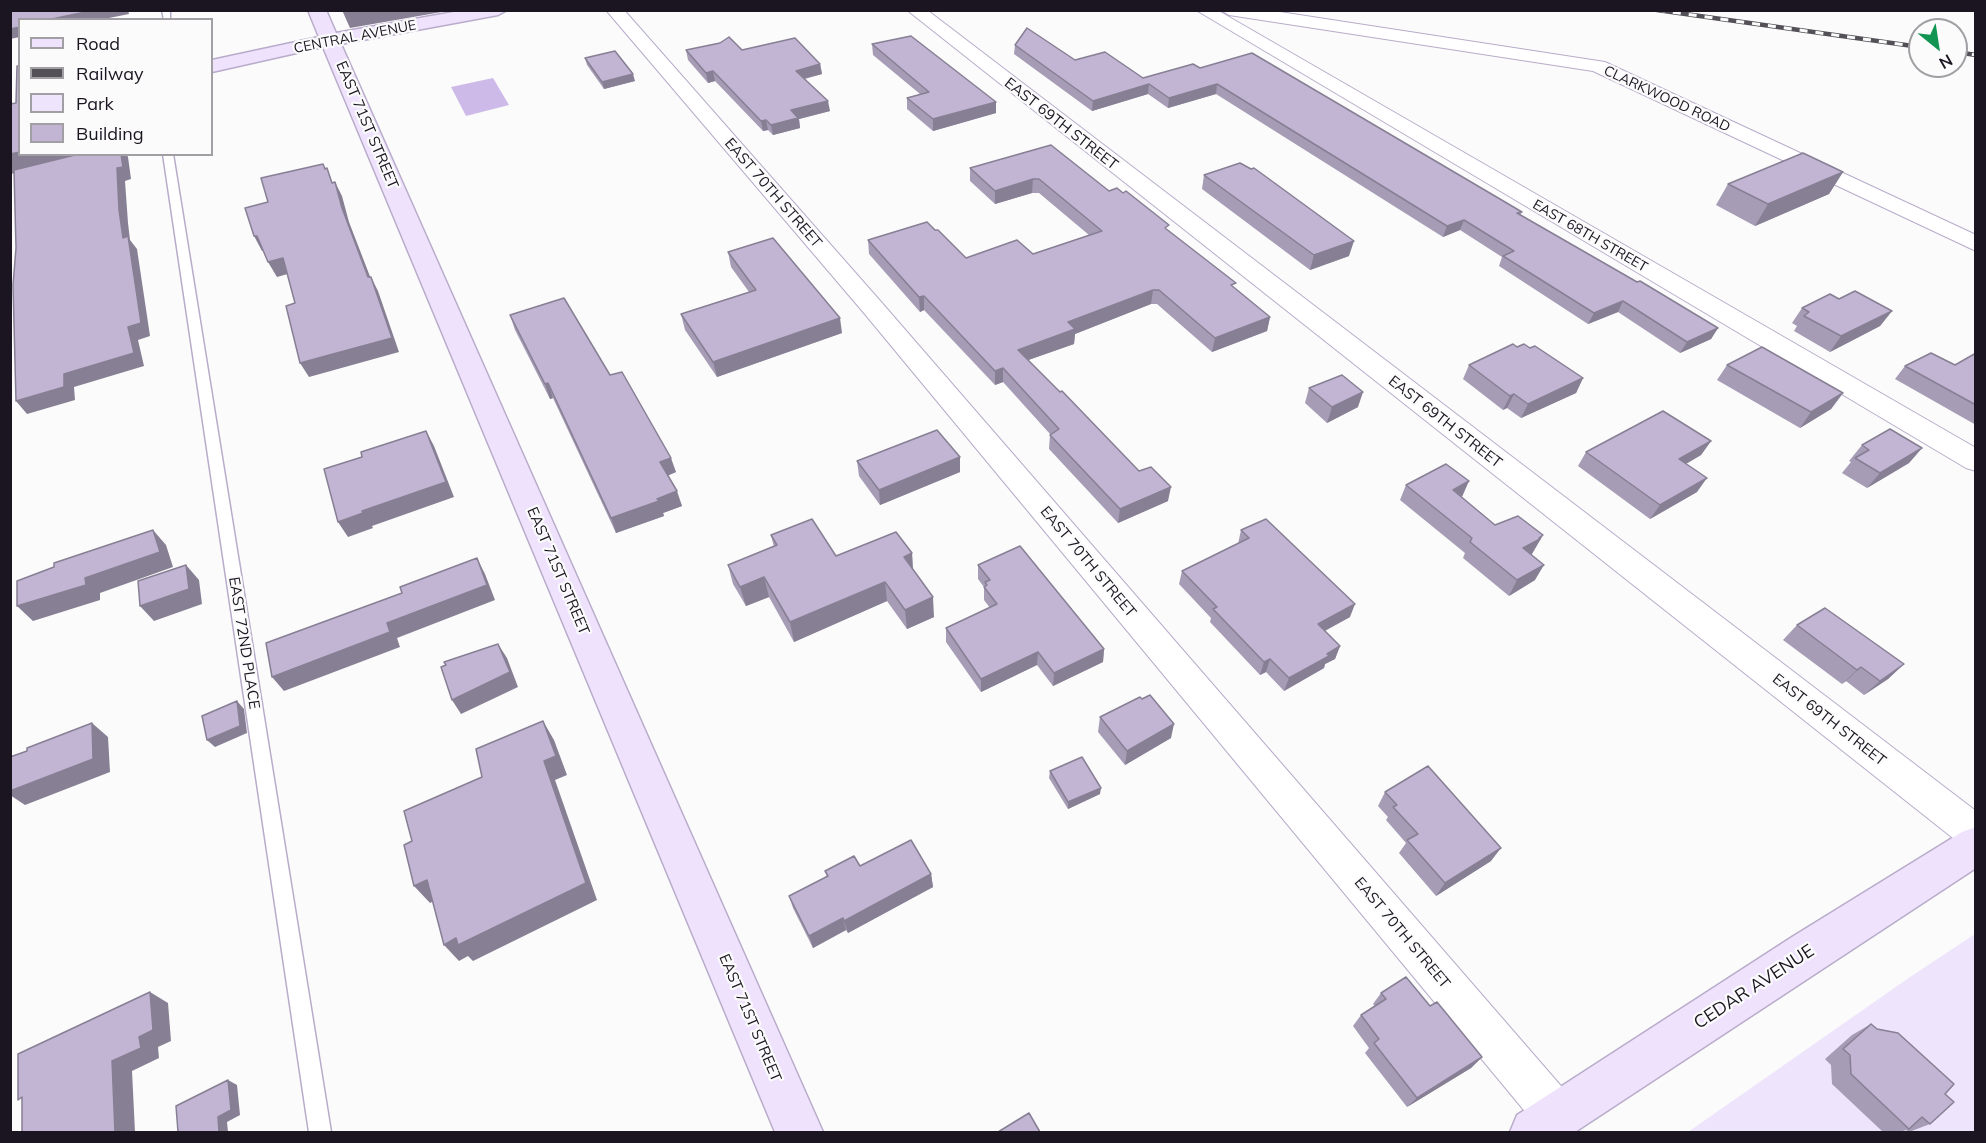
<!DOCTYPE html>
<html>
<head>
<meta charset="utf-8">
<style>
	body { margin:0 }
	#map { position:relative; width:1986px; height:1143px; overflow:hidden; background:#fbfbfb; font-family:Mulish,sans-serif }
	canvas { display:block }
	.frame { position:absolute; inset:0; border:12px solid #1a1520; pointer-events:none }
	.legend { position:absolute; left:18px; top:18px; width:195px; height:138px; box-sizing:border-box; background:#fbfbfb; border:2px solid #a19fa3; margin:0; padding:8px 10px; list-style:none; font-size:18px; color:#1a1520 }
	.legend li { display:flex; align-items:center; gap:12px; height:30px }
	.legend b { width:30px; border:2px solid #a19fa3 }
	.north { position:absolute; left:1908px; top:18px; width:60px; height:60px; box-sizing:border-box; background:#fbfbfb; border:2px solid #a19fa3; border-radius:50%; rotate:150deg; font-size:16px; font-weight:700; line-height:24px; text-align:center; color:#1a1520 }
	.north::after { content:''; display:block; margin:auto; width:21px; height:27px; background:#129453; clip-path:polygon(50% 0,100% 100%,50% 72%,0 100%) }
</style>
</head>
<body>
<div id="map">
<canvas width="1986" height="1143"></canvas>
<div class="frame"></div>
<ul class="legend">
<li><b style="height:8px;background:#eee2fd"></b>Road</li>
<li><b style="height:8px;background:#545058"></b>Railway</li>
<li><b style="height:16px;background:#eee5fc"></b>Park</li>
<li><b style="height:16px;background:#c1b5d3"></b>Building</li>
</ul>
<div class="north">N</div>
</div>
<script>
const ctx = document.querySelector('canvas').getContext('2d');
ctx.lineJoin = 'round';
function paint(path, color) { ctx.fillStyle = color; ctx.fill(path, 'evenodd'); }
const toPath = rows => new Path2D(rows.map(r => 'M' + r).join(''));
function trace(path, color, width, dash) { ctx.strokeStyle = color; ctx.lineWidth = width; ctx.lineCap = dash ? 'butt' : 'round'; ctx.setLineDash(dash || []); ctx.stroke(path); }
function drawText(font, color, halo, rows, align = 'center') {
  ctx.font = font + ' Mulish,sans-serif'; ctx.lineWidth = 4.5; ctx.setLineDash([]); ctx.textBaseline = 'middle'; ctx.strokeStyle = halo; ctx.fillStyle = color; for (const [text, x, y, turn = 0] of rows) {
    ctx.save(); ctx.translate(x, y); ctx.rotate((+turn || 0) * Math.PI / 180); ctx.textAlign = isNaN(turn) ? turn : align; if (halo) ctx.strokeText(text, 0, 0); ctx.fillText(text, 0, 0); ctx.restore();
  }
}
paint(toPath([
	[1975,934,1975,1132,1688,1132,1910,977]
]), '#eee5fc');
paint(toPath([
	[493,78,509,105,466,116,451,87]
]), '#cdbae9');
const lane = toPath([
	[162,10,170,10,170,20,164,20,162,10],
	[163,154,173,154,331,1132,309,1132,163,154]
]);
const street = toPath([
	[606,10,624,10,882,303,1574,1101,1581,1117,1574,1132,1542,1132,864,313,606,10],
	[907,10,927,10,1976,811,1976,851,1963,846,907,10],
	[1196,10,1217,10,1976,448,1976,471,1966,468,1196,10],
	[1221,10,1267,10,1605,62,1976,235,1976,251,1593,71,1229,15,1221,10]
]);
const secondary = toPath([
	[308,10,326,10,336,33,465,10,507,10,498,15,341,44,823,1132,775,1132,323,47,212,72,212,60,319,37,308,10],
	[1976,827,1976,868,1575,1132,1510,1132,1517,1115,1792,937,1962,832,1976,827]
]);
trace(lane, '#b8acca', 3);
trace(street, '#b8acca', 2);
trace(secondary, '#b8acca', 3);
paint(lane, '#fff');
paint(street, '#fff');
paint(secondary, '#eee2fd');
const rail = toPath([
	[1657,10,1920,47],
	[1956,52,1976,55]
]);
trace(rail, '#545058', 4.5);
trace(rail, '#fbfbfb', 3, [8]);
paint(toPath([
	[872,44,996,113,933,131,907,109,907,98,920,94,873,55],
	[1015,45,1143,78,1200,68,1522,212,1520,215,1718,328,1711,339,1680,353,1618,312,1588,324,1499,266,1502,257,1460,230,1443,237,1216,94,1168,108,1148,94,1092,111,1014,54],
	[686,50,742,50,820,64,822,74,805,79,830,111,799,119,800,128,773,135,768,130,763,131,715,81,708,83,688,60],
	[585,58,635,81,604,89,587,65],
	[970,168,1109,191,1168,230,1235,289,1270,317,1267,331,1212,352,1157,304,1151,304,1075,334,1074,344,1028,360,1168,501,1118,523,1049,449,1050,434,1003,382,995,385,924,310,920,312,869,254,868,240,935,230,966,258,1033,254,1089,235,1039,193,1032,193,995,204,970,181],
	[1843,172,1829,194,1755,226,1716,205,1728,184],
	[1204,175,1349,256,1310,270,1202,189],
	[728,252,842,333,717,377,685,330,681,314,749,292,731,267],
	[1839,299,1892,311,1880,326,1830,352,1794,331,1797,326,1792,323,1802,308],
	[510,315,610,375,676,472,668,475,682,506,663,513,664,516,616,533,553,398,550,399,515,330],
	[1517,347,1530,348,1583,378,1576,393,1521,418,1507,408,1503,410,1463,379,1469,365],
	[1976,353,1976,425,1895,379,1905,366,1955,365],
	[1727,365,1843,393,1831,409,1800,428,1717,380],
	[1309,388,1358,407,1327,423,1305,403],
	[1711,441,1701,455,1686,464,1697,492,1650,519,1578,466,1586,452],
	[1862,445,1922,448,1909,463,1867,488,1842,473,1851,462,1849,461],
	[857,461,960,472,880,505,859,476],
	[1406,485,1462,497,1495,525,1543,535,1531,555,1535,580,1509,596,1463,558,1465,553,1400,500],
	[1241,530,1350,617,1325,631,1340,646,1335,659,1325,664,1324,668,1284,691,1266,672,1260,675,1210,622,1211,618,1179,584,1182,571,1238,544],
	[771,535,836,556,912,553,913,570,934,617,907,629,887,601,794,642,769,597,746,606,733,584,728,565,774,547],
	[978,565,1104,649,1103,662,1053,686,1037,665,981,692,946,642,946,628,990,608,984,600,984,587,978,579],
	[1797,625,1904,664,1888,679,1864,695,1846,681,1842,684,1783,640],
	[1100,717,1171,738,1125,765,1098,732],
	[1050,771,1100,794,1068,809,1049,778],
	[1385,792,1491,861,1436,896,1399,853,1406,843,1386,820,1388,817,1378,806],
	[860,866,931,874,933,887,848,933,846,930,813,948,793,908,789,896,827,877,825,871],
	[1381,993,1430,1006,1482,1057,1471,1068,1407,1107,1365,1053,1369,1048,1353,1026,1361,1015,1375,1006,1373,1004],
	[1871,1024,1945,1094,1930,1124,1909,1132,1906,1130,1900,1132,1883,1132,1832,1084,1831,1065,1825,1059,1852,1035]
]), '#a69cb5');
paint(toPath([
	[95,10,128,10,129,14,99,20,47,20],
	[342,10,453,10,350,28],
	[20,27,20,37,10,39,10,29],
	[820,64,822,74,798,80,796,71],
	[713,71,715,81,708,83,706,73],
	[633,74,635,81,604,89,602,82],
	[1149,84,1148,94,1092,111,1093,101],
	[1217,84,1216,94,1168,108,1169,98],
	[828,101,830,111,799,119,800,128,773,135,771,125,791,110],
	[996,102,996,113,933,131,933,119],
	[766,120,768,130,763,131,761,121],
	[20,152,20,154,98,154,11,174,10,173,10,154],
	[121,154,126,154,128,157,131,179,125,181,128,223,130,240,137,249,150,336,138,340,144,366,74,387,75,400,27,414,16,401,64,374,128,327,123,238,119,210,117,168],
	[1843,172,1829,194,1755,226,1768,204],
	[1033,179,1032,193,995,204,995,191],
	[335,182,342,196,349,222,376,292,368,277,342,208],
	[1464,220,1460,230,1443,237,1447,226],
	[254,236,257,236,265,250,262,251],
	[1354,241,1349,256,1310,270,1314,255],
	[283,258,291,273,277,277,268,262],
	[371,277,378,291,399,352,309,377,300,363],
	[1153,290,1151,304,1075,334,1074,344,1017,364,1018,350,1068,322],
	[924,296,924,310,920,312,919,297],
	[1623,301,1618,312,1588,324,1594,313],
	[1892,311,1880,326,1830,352,1841,336],
	[1270,317,1267,331,1212,352,1215,338],
	[840,318,842,333,717,377,713,362],
	[1718,328,1711,339,1680,353,1687,342],
	[1003,368,1003,382,995,385,995,371],
	[1583,378,1576,393,1521,418,1528,404],
	[548,383,553,398,550,399,545,384],
	[1363,392,1358,407,1327,423,1332,407],
	[1843,393,1831,409,1800,428,1811,412],
	[1514,394,1507,408,1503,410,1510,396],
	[426,431,434,446,454,497,372,526,373,528,348,537,338,522,362,511],
	[1711,441,1701,455,1670,473,1679,459],
	[1922,448,1909,463,1867,488,1880,473],
	[960,457,960,472,880,505,879,490],
	[671,458,676,472,665,477,660,462],
	[1707,478,1697,492,1650,519,1660,505],
	[1469,481,1462,497,1453,490],
	[1171,487,1168,501,1118,523,1120,509],
	[677,491,682,506,663,513,664,516,616,533,611,518],
	[153,530,166,545,173,567,100,593,100,600,33,621,17,606,85,578],
	[1543,535,1532,554,1515,564,1523,548],
	[912,553,913,573,904,557],
	[477,558,485,574,495,600,397,638,400,647,284,691,272,677,387,623],
	[186,565,199,580,202,604,154,621,140,606],
	[1544,565,1535,580,1509,596,1517,580],
	[764,577,769,597,746,606,740,587],
	[885,582,887,601,794,642,790,622],
	[933,597,934,617,907,629,905,610],
	[1355,604,1350,617,1313,637,1318,624],
	[498,644,507,658,518,687,461,714,452,700],
	[1340,646,1335,659,1325,664,1324,668,1284,691,1289,678],
	[1104,649,1103,662,1053,686,1054,673],
	[1038,652,1037,665,981,692,981,679],
	[1270,659,1266,672,1260,675,1264,662],
	[1904,664,1888,679,1864,695,1880,681],
	[1861,667,1846,681,1842,684,1857,670],
	[237,701,244,709,247,733,215,747,207,740],
	[543,721,554,740,567,775,555,780,597,900,473,961,468,956,459,961,444,945],
	[92,723,108,737,110,772,25,805,10,795,10,791],
	[1174,724,1171,738,1125,765,1127,751],
	[1101,788,1100,794,1068,809,1068,802],
	[1501,848,1491,861,1436,896,1445,883],
	[931,874,933,887,848,933,844,921],
	[427,880,442,897,430,903,414,886],
	[843,918,846,930,813,948,809,936],
	[150,992,168,1003,171,1041,158,1047,159,1058,132,1071,135,1132,115,1132,112,1061,139,1037],
	[1482,1057,1471,1068,1407,1107,1417,1098],
	[228,1080,237,1085,240,1115,227,1122,228,1132,219,1132,218,1117]
]), '#877f94');
const building = toPath([
	[10,10,95,10,47,20,20,20,20,27,10,29,10,10],
	[1027,28,1075,60,1105,52,1143,78,1193,64,1200,68,1252,53,1522,212,1517,213,1637,282,1640,281,1718,328,1687,342,1623,301,1594,313,1503,256,1514,251,1464,220,1447,226,1217,84,1169,98,1149,84,1093,101,1015,45,1027,28],
	[911,36,996,102,933,119,907,98,929,92,872,44,911,36],
	[729,37,742,50,795,38,820,64,796,71,828,101,791,110,798,118,771,125,766,120,761,121,713,71,706,73,686,50,720,43,729,37],
	[615,51,633,74,602,82,585,58,615,51],
	[17,66,20,66,20,152,10,154,10,104,16,103,17,66],
	[1051,145,1109,191,1117,188,1123,193,1126,191,1169,225,1165,228,1236,283,1231,285,1270,317,1215,338,1159,290,1153,290,1068,322,1075,329,1018,350,1060,392,1062,391,1139,471,1151,467,1171,487,1120,509,1050,435,1059,429,1003,368,995,371,924,296,919,297,868,240,927,222,935,230,938,230,966,258,1017,240,1033,254,1102,231,1039,179,1033,179,995,191,970,168,1051,145],
	[1803,153,1843,172,1768,204,1728,184,1803,153],
	[79,154,121,154,123,167,117,168,119,210,123,238,128,236,141,323,128,327,134,353,64,374,64,387,16,401,13,285,16,248,14,170,79,154],
	[1240,163,1251,169,1254,168,1354,241,1314,255,1204,175,1240,163],
	[323,164,325,169,327,168,332,183,335,182,342,208,368,277,371,277,392,338,300,363,286,306,295,303,283,258,268,262,257,236,254,236,245,208,268,202,261,178,323,164],
	[773,238,840,318,713,362,681,314,756,290,728,252,773,238],
	[1855,291,1892,311,1841,336,1804,316,1809,312,1802,308,1830,294,1839,299,1855,291],
	[564,298,610,375,622,372,671,458,660,462,677,491,657,499,659,501,611,518,548,383,545,384,510,315,564,298],
	[1513,344,1517,347,1524,344,1530,348,1535,346,1583,378,1528,404,1514,394,1510,396,1469,365,1513,344],
	[1762,347,1843,393,1811,412,1727,365,1762,347],
	[1931,353,1955,365,1976,353,1976,405,1905,366,1931,353],
	[1342,375,1363,392,1332,407,1309,388,1342,375],
	[1663,411,1711,441,1679,459,1707,478,1660,505,1586,452,1663,411],
	[1890,429,1922,448,1880,473,1855,458,1869,450,1862,445,1890,429],
	[937,430,960,457,879,490,857,461,937,430],
	[426,431,446,482,362,511,363,513,338,522,324,469,362,457,361,452,426,431],
	[1446,464,1469,481,1453,490,1495,525,1518,516,1543,535,1539,538,1540,539,1523,548,1544,565,1517,580,1470,542,1472,538,1406,485,1446,464],
	[812,519,836,556,896,532,912,553,904,557,933,597,905,610,885,582,790,622,764,577,740,587,728,565,777,545,771,535,812,519],
	[1266,519,1355,604,1318,624,1340,646,1327,654,1329,656,1289,678,1270,659,1264,662,1213,609,1217,607,1182,571,1249,538,1241,530,1266,519],
	[153,530,160,552,85,578,86,585,17,606,17,581,54,567,54,563,153,530],
	[1020,546,1104,649,1054,673,1038,652,981,679,946,628,997,604,984,587,987,585,985,582,990,580,978,565,1020,546],
	[477,558,487,585,387,623,390,632,272,677,266,643,402,593,400,587,477,558],
	[186,565,189,589,140,606,138,581,186,565],
	[1825,608,1904,664,1880,681,1861,667,1857,670,1797,625,1825,608],
	[498,644,510,672,452,700,441,667,446,665,444,662,498,644],
	[1150,695,1174,724,1127,751,1100,717,1140,697,1142,699,1150,695],
	[237,701,240,726,207,740,202,716,237,701],
	[543,721,556,756,544,761,586,883,458,945,456,938,444,945,427,880,414,886,404,845,412,841,404,811,482,777,476,749,543,721],
	[92,723,93,759,10,791,10,757,27,751,27,748,92,723],
	[1082,757,1101,788,1068,802,1050,771,1082,757],
	[1428,766,1501,848,1445,883,1407,840,1418,834,1393,807,1397,805,1385,792,1428,766],
	[911,840,931,874,844,921,843,918,809,936,789,896,828,876,825,871,854,856,860,866,911,840],
	[1406,977,1430,1006,1437,1002,1482,1057,1417,1098,1374,1043,1379,1039,1361,1015,1386,999,1381,993,1406,977],
	[150,992,153,1030,139,1037,141,1048,112,1061,115,1132,22,1132,22,1097,18,1100,18,1054,150,992],
	[1871,1024,1877,1029,1898,1033,1954,1084,1945,1094,1954,1102,1930,1124,1922,1117,1909,1129,1851,1074,1850,1055,1843,1049,1871,1024],
	[228,1080,231,1110,218,1117,219,1132,178,1132,176,1106,228,1080],
	[1029,1113,1040,1132,998,1132,1029,1113]
]);
paint(building, '#c1b5d3');
trace(building, '#877f94', 1.5);
drawText('14px', '#1a1520', '#fbfbfb', [
	["CENTRAL AVENUE",355,37,-11],
	["CLARKWOOD ROAD",1667,99,25],
	["EAST 68TH STREET",1590,236,30]
]);
drawText('15px', '#1a1520', '#fbfbfb', [
	["EAST 69TH STREET",1061,124,38],
	["EAST 71ST STREET",367,125,67],
	["EAST 70TH STREET",773,193,49],
	["EAST 69TH STREET",1445,422,38],
	["EAST 70TH STREET",1088,562,50],
	["EAST 71ST STREET",558,571,67],
	["EAST 72ND PLACE",244,643,81],
	["EAST 69TH STREET",1829,720,38],
	["EAST 70TH STREET",1402,933,50],
	["EAST 71ST STREET",750,1018,67]
]);
drawText('18px', '#1a1520', '#fbfbfb', [
	["CEDAR AVENUE",1754,987,-33]
]);
</script>
</body>
</html>
